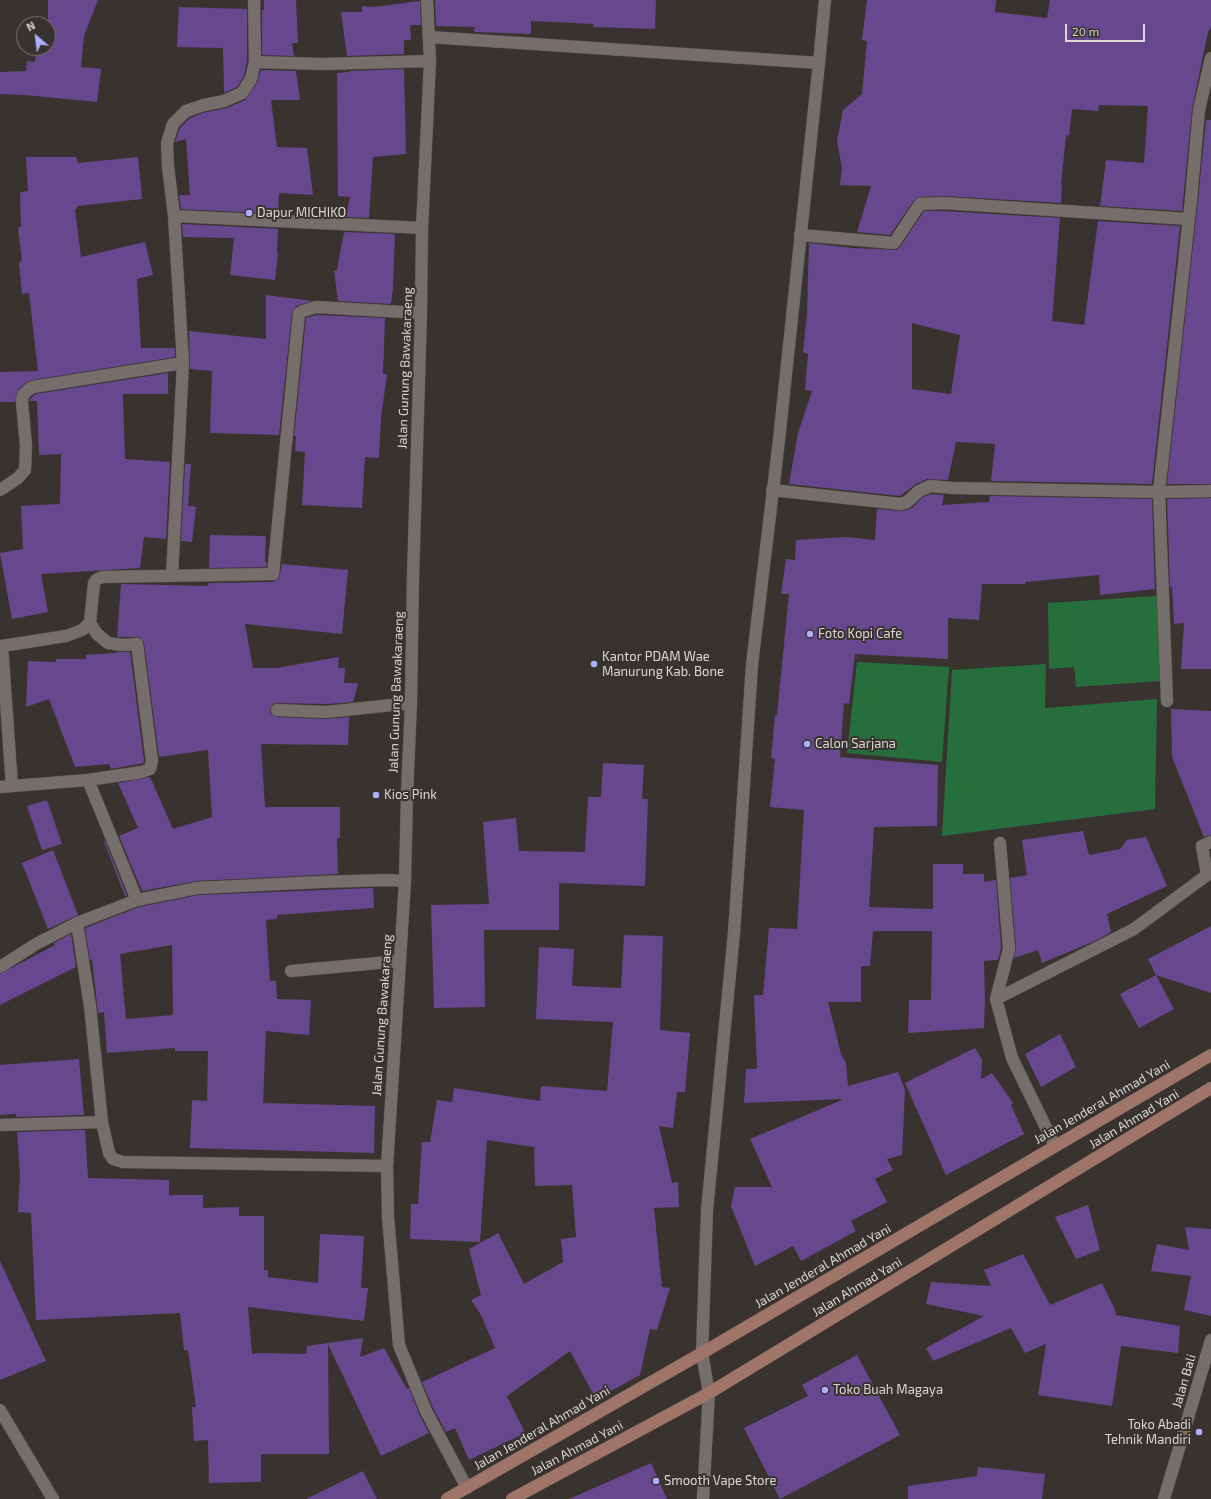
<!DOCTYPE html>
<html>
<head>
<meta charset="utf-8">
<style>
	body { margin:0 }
	#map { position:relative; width:1211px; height:1499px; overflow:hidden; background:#38332f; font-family:"Exo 2",sans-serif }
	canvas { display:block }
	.north { position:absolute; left:16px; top:16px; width:40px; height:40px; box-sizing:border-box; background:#38332f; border:1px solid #797571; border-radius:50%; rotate:332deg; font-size:11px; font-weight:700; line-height:16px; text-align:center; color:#dad7d4 }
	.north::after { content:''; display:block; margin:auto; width:14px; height:18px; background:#a9b0fc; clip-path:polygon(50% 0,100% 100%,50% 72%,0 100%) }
	.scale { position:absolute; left:1065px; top:24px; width:80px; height:18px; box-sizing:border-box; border:2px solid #dad7d4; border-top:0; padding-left:5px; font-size:12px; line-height:14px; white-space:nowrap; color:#dad7d4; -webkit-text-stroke:3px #38332f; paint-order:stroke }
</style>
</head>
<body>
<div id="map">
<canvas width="1211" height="1499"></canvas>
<div class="north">N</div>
<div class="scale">20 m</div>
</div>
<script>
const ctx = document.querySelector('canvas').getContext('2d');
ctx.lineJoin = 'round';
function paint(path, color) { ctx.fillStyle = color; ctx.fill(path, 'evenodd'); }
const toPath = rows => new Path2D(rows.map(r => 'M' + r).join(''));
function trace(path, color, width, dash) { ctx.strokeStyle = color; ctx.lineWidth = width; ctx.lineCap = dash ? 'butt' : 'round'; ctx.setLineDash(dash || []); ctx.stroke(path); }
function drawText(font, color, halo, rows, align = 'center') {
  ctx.font = font + ' "Exo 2",sans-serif'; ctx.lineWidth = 4; ctx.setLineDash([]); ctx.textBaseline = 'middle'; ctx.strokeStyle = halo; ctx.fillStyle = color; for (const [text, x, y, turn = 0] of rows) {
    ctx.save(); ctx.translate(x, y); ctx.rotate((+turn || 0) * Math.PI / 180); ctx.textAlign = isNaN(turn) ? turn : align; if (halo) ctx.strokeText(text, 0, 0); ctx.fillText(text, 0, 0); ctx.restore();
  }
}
paint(toPath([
	[1157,596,1160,681,1076,687,1074,667,1049,669,1048,603],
	[857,662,949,667,942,762,847,753],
	[1046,664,1045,708,1157,699,1155,809,942,836,952,670]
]), '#266f3d');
paint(toPath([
	[48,0,98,0,84,36,81,67,101,69,97,102,25,95,0,94,0,72,26,71,27,61,35,62,37,48,48,48],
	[264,0,296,0,298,43,292,43,294,56,262,55,262,10,264,10],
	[435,0,656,0,655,29,593,27,594,24,531,21,531,34,474,32,475,27,436,26],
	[867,0,996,0,995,12,1047,18,1050,0,1211,0,1211,27,1208,32,1192,109,1182,211,1100,206,1106,160,1144,163,1148,106,1099,105,1098,111,1072,109,1069,136,1066,135,1061,185,1062,185,1061,203,943,196,920,197,914,200,890,235,857,232,871,186,840,185,842,168,837,141,843,110,862,94,867,41,862,40],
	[420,1,421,25,410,25,411,40,404,40,404,54,347,56,341,12,362,12,362,6,374,7],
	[179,7,247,9,247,61,244,76,237,87,224,93,223,48,177,47],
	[404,69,406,154,373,157,369,218,346,217,350,197,338,196,337,73,349,72,349,71],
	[261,70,296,71,300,100,271,100,277,147,307,148,313,195,279,193,278,214,181,209,179,195,190,195,186,139,175,142,180,128,190,118,206,112,227,108,245,100,257,83],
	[1206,120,1211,120,1211,484,1167,484,1198,200],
	[26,157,76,157,78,163,138,157,142,199,77,206,77,209,75,209,81,257,145,242,153,275,137,279,141,348,175,348,175,357,32,380,24,384,18,390,15,402,0,402,0,372,38,371,29,293,22,294,19,262,22,261,18,227,21,227,20,192,28,191],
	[924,211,943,211,1060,218,1052,321,1084,325,1098,221,1180,226,1152,484,991,481,995,444,956,442,948,480,927,479,916,484,900,496,789,484,798,433,812,391,805,390,808,354,803,352,807,314,809,243,852,248,897,250,900,247],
	[912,323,960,335,951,394,912,389],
	[182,224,278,229,277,252,278,253,275,280,230,275,234,238,183,237],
	[344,232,395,234,393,288,391,304,338,301,334,271,337,270],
	[266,295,312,301,296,306,292,312,279,435,210,433,212,371,190,369,189,331,266,339],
	[317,315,385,318,383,374,387,374,381,418,379,458,365,457,362,508,302,505,305,452,295,451,296,436,294,436,306,318],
	[168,373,168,394,123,394,125,459,170,462,166,539,144,537,140,568,41,574,48,612,12,619,0,553,23,549,21,506,60,504,61,454,39,455,37,401,30,401,30,399,36,394],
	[185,464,191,464,188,506,196,507,192,542,181,541],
	[931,494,944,495,942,505,989,502,990,496,1152,499,1155,589,1100,595,1099,575,1025,582,1025,584,982,584,979,620,948,618,948,659,855,654,849,704,844,703,840,757,938,765,937,826,874,827,869,907,933,909,933,864,963,864,963,874,984,874,984,882,996,880,1001,948,998,960,984,961,985,998,984,1028,908,1033,909,1000,931,1000,932,931,873,931,870,966,861,966,861,1002,828,1002,841,1054,846,1063,848,1086,898,1072,905,1090,902,1155,887,1159,893,1170,875,1179,887,1202,851,1221,856,1231,801,1261,793,1246,755,1266,731,1206,735,1187,772,1187,750,1139,844,1099,744,1103,746,1069,757,1069,754,995,763,995,769,928,797,929,804,810,770,807,775,759,771,758,775,715,777,715,789,594,781,594,786,559,795,560,796,540,846,537,875,540,877,509,903,511,912,508,923,497],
	[1211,498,1211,669,1181,669,1184,623,1174,624,1172,587,1170,587,1167,499],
	[210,535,266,536,265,562,267,562,266,567,209,568],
	[282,564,348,570,342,634,245,624,253,668,277,668,339,657,338,668,345,668,344,683,358,683,353,702,326,704,277,703,273,704,270,709,271,714,277,717,326,719,349,717,348,745,261,744,265,807,340,807,340,838,337,838,338,874,197,881,142,891,119,836,138,828,118,783,150,777,173,829,212,817,208,750,159,757,144,643,140,637,117,637,121,584,208,586,209,583,273,582,279,578],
	[116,652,130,652,144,761,143,761,144,763,111,769,109,764,75,767,49,699,26,707,28,661,56,662,56,659,86,659,86,655,116,653],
	[1171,709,1211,711,1211,835,1204,837,1172,757],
	[603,763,644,765,642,799,648,799,645,886,559,883,559,930,484,930,485,1007,434,1008,431,905,489,904,483,822,516,818,519,851,585,852,588,797,601,797],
	[47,800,62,844,42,850,27,806],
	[1083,831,1089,855,1120,849,1127,840,1146,837,1167,886,1107,914,1111,932,1095,941,1042,963,1038,950,1014,958,1016,948,1010,878,1027,875,1022,840],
	[105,841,127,896,125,896,104,842],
	[53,850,78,915,48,929,22,863],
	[373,888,374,908,277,915,277,919,266,920,270,981,276,981,277,999,311,1000,309,1035,266,1031,263,1103,375,1106,374,1153,190,1148,192,1100,207,1101,208,1051,175,1051,175,1048,107,1053,104,1012,98,1013,92,959,90,960,85,928,139,907,198,895],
	[172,945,173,1015,126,1019,120,954],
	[1211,926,1211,993,1156,975,1174,1009,1139,1028,1120,994,1156,975,1148,959],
	[71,934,76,967,0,1005,0,974,55,945,54,943],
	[624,935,663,936,660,1030,690,1033,685,1092,677,1092,673,1128,659,1126,672,1183,678,1182,679,1207,654,1208,662,1287,670,1288,657,1330,650,1329,640,1375,596,1399,570,1351,507,1396,525,1433,469,1460,455,1428,446,1432,433,1408,422,1382,495,1348,481,1315,471,1300,481,1295,469,1249,498,1233,524,1284,563,1262,561,1239,576,1237,572,1185,535,1186,534,1147,487,1140,480,1242,410,1239,411,1204,418,1204,422,1142,430,1142,437,1100,452,1102,454,1088,540,1101,541,1086,607,1091,613,1022,536,1019,539,947,574,949,572,986,621,988],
	[1060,1034,1076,1067,1041,1087,1025,1054],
	[975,1048,982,1059,981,1079,992,1073,1013,1103,1011,1105,1024,1134,946,1175,905,1083],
	[79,1059,84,1115,16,1117,16,1114,0,1115,0,1065],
	[85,1130,88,1178,169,1180,169,1195,203,1195,203,1208,239,1207,239,1216,264,1216,264,1270,268,1270,268,1277,318,1283,320,1234,364,1236,361,1288,368,1288,364,1321,248,1307,252,1354,261,1353,306,1354,307,1346,363,1338,360,1357,384,1348,407,1389,409,1388,419,1414,429,1433,381,1456,328,1344,329,1454,261,1454,261,1482,209,1483,208,1440,194,1441,192,1407,196,1407,188,1350,184,1350,180,1313,36,1320,31,1213,18,1212,20,1174,17,1132],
	[1088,1205,1100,1250,1076,1259,1055,1217],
	[1185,1227,1211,1229,1211,1316,1184,1310,1191,1276,1151,1271,1157,1244,1189,1250],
	[1023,1254,1050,1305,1102,1283,1115,1310,1116,1315,1180,1326,1178,1353,1121,1346,1112,1406,1038,1395,1046,1344,1025,1353,1011,1328,933,1361,926,1348,984,1316,926,1304,931,1282,991,1286,984,1270],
	[0,1261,46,1361,0,1380],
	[857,1355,900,1435,780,1499,744,1428,808,1396,802,1385],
	[651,1463,667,1499,569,1499],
	[978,1467,1045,1474,1042,1499,908,1499,908,1486,977,1476],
	[363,1471,377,1499,306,1499]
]), '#67488f');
const minor = toPath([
	[254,0,255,62],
	[427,0,430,61,422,228,421,313,413,577,411,703,407,794,405,881,387,1166,388,1217,399,1345,426,1411,467,1488],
	[429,37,819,63,779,440,752,665,734,933,707,1210,702,1353,709,1393,703,1499],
	[819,63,825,0],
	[174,216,422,228],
	[800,235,894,243,920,204,943,203,1188,219],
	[0,490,18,478,25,470,26,446,22,402,23,395,28,390,33,387,183,363,174,216,168,166,167,143,173,124,186,111,204,105,224,101,242,93,251,79,255,62,323,64,430,61],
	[772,490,901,504,907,502,919,491,930,486,953,488,1159,492,1211,491],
	[172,576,183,363],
	[1167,701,1159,492,1191,199,1199,110,1211,58],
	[277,710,326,712,411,703],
	[88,780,137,900],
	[12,786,2,646,66,636,82,630,90,623,94,583,96,580,102,577,273,574,299,313,303,311,316,307,421,313],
	[0,787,88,780,142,772,150,769,152,761,137,644,122,645,108,643,97,634,90,623],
	[1000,843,1009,949,996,999,1012,1058,1055,1146],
	[77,923,90,1006,102,1122],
	[0,967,36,944,77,923,137,900,197,888,321,882,387,880,405,881],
	[291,971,400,961],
	[996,999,1134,929,1207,875,1202,846,1211,842],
	[0,1125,102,1122,109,1153,113,1159,123,1162,387,1166],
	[0,1410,53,1499],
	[1164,1499,1211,1340]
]);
const major = toPath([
	[447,1499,702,1353,1211,1055],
	[512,1499,709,1393,1211,1088]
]);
trace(minor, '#54504c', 13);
trace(major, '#54504c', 13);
trace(minor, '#756e6a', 12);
trace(major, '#a07466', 12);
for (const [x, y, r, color] of [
	[249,213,4,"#a9b0fc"],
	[810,634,4,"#a9b0fc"],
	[594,664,4,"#a9b0fc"],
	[807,744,4,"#a9b0fc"],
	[376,795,4,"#a9b0fc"],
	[825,1390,4,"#a9b0fc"],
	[1199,1432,4,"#a9b0fc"],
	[656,1481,4,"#a9b0fc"]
]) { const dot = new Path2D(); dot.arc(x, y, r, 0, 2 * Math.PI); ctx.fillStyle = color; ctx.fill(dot); trace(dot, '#38332f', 1.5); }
drawText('13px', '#dad7d4', '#38332f', [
	["Dapur MICHIKO",257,213],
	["Foto Kopi Cafe",818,634],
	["Kantor PDAM Wae",602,657],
	["Manurung Kab. Bone",602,672],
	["Calon Sarjana",815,744],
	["Kios Pink",384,795],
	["Toko Buah Magaya",833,1390],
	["Toko Abadi",1191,1425,"right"],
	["Tehnik Mandiri",1191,1440,"right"],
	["Smooth Vape Store",664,1481]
], 'left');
drawText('13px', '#dad7d4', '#38332f', [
	["Jalan Gunung Bawakaraeng",405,368,-88],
	["Jalan Gunung Bawakaraeng",396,692,-88],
	["Jalan Gunung Bawakaraeng",382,1015,-86],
	["Jalan Jenderal Ahmad Yani",1102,1102,-30],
	["Jalan Ahmad Yani",1134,1119,-31],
	["Jalan Jenderal Ahmad Yani",823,1266,-30],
	["Jalan Ahmad Yani",857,1287,-31],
	["Jalan Bali",1184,1381,-74],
	["Jalan Jenderal Ahmad Yani",542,1428,-30],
	["Jalan Ahmad Yani",577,1448,-28]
]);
</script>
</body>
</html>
